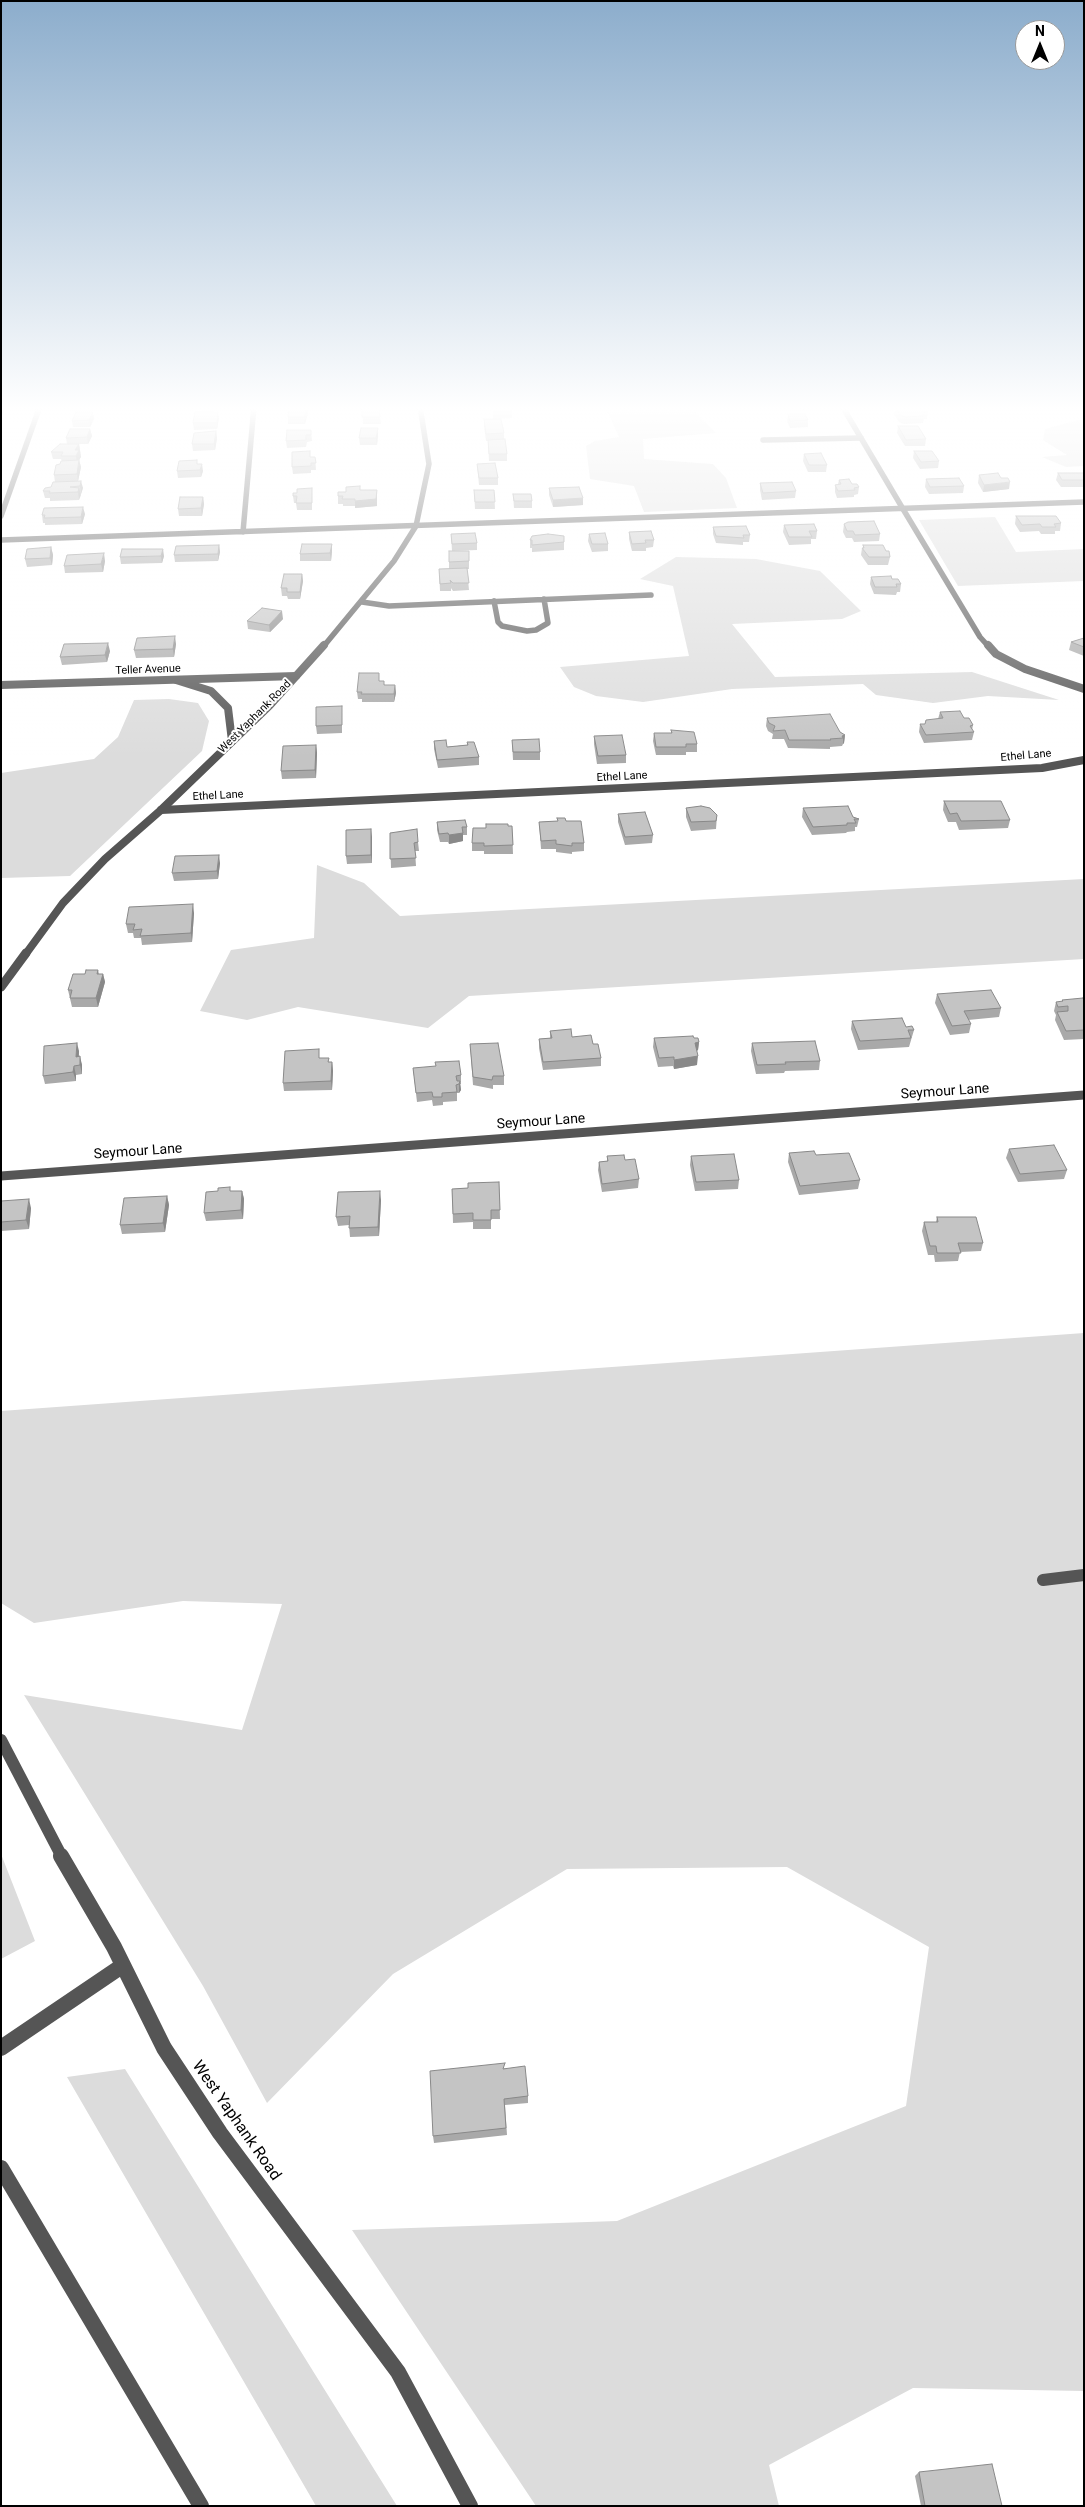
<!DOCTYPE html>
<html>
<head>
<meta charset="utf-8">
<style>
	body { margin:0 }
	#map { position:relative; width:1085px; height:2507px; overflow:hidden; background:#fff; font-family:Roboto,sans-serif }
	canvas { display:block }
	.frame { position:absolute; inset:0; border:2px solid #000; pointer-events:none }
	.north { position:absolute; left:1015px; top:20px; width:50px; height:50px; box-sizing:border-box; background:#fff; border:1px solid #999; border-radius:50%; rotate:0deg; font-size:14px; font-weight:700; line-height:20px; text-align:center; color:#000 }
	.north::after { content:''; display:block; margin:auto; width:18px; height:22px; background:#000; clip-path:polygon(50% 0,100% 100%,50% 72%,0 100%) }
</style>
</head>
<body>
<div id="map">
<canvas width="1085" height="2507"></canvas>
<div class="frame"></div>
<div class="north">N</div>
</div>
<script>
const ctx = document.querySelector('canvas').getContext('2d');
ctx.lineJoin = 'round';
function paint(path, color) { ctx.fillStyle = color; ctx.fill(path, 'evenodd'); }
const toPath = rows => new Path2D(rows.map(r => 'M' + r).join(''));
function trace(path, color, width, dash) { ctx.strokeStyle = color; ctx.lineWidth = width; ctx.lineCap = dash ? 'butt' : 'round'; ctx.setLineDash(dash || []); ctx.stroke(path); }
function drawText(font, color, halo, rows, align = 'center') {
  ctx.font = font + ' Roboto,sans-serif'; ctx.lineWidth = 4; ctx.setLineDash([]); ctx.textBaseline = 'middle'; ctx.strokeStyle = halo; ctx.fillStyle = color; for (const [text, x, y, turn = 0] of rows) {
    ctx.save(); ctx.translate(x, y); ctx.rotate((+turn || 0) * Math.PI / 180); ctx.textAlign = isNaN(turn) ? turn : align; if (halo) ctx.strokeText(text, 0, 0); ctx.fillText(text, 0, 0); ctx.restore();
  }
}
paint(toPath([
	[605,406,691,406,693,410,716,433,643,439,644,459,713,464,726,478,737,508,644,512,634,486,590,479,586,446,595,441,619,437],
	[1078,420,1084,420,1084,466,1066,467,1042,457,1067,455,1043,440,1045,429],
	[995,517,1016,552,1084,549,1084,581,958,586,919,520],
	[676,557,756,559,820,571,861,611,842,619,732,624,775,677,972,672,1059,700,988,696,933,703,876,695,863,684,732,689,643,702,596,696,574,687,560,667,689,656,673,586,640,579],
	[169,699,198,703,209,721,202,751,70,876,1,878,1,773,94,759,118,737,134,700],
	[317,865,364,883,400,916,1084,879,1084,959,469,996,428,1028,298,1007,247,1020,200,1011,231,950,314,938],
	[1084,1333,1084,2391,913,2388,769,2465,779,2506,536,2506,352,2230,617,2221,906,2106,929,1947,787,1867,567,1869,393,1974,267,2103,203,1986,24,1695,242,1730,282,1604,183,1601,34,1623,1,1603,1,1411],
	[1,1854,35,1941,1,1959],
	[125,2069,397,2506,316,2506,67,2077]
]), '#dcdcdc');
trace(toPath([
	[763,440,861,438],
	[494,601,498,622,502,626,527,631,536,630,548,623,544,599],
	[362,602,389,606,651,595]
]), '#555', 5.5);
trace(toPath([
	[176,680,211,691,228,708,232,741]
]), '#555', 8);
trace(toPath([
	[1,2048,122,1966],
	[1,2168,201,2506]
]), '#555', 16);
trace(toPath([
	[903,509,980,637,989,647],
	[1,516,40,406],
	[243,532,254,406],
	[1,540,1084,502]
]), '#555', 5.5);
trace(toPath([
	[988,645,996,654,1025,669,1084,689],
	[1,685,296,676],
	[161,810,1042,768,1084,760]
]), '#555', 8);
trace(toPath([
	[1,1176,1084,1095]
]), '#555', 9);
trace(toPath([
	[1043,1580,1084,1575]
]), '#555', 12);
trace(toPath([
	[842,406,903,509],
	[323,647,394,561,416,526,429,464,420,406]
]), '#555', 5.5);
trace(toPath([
	[25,955,63,903,105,859,161,810,270,705,324,645]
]), '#555', 8);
trace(toPath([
	[1,987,26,953]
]), '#555', 9);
trace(toPath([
	[1,1740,62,1857]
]), '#555', 12);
trace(toPath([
	[61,1856,114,1947,164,2048,220,2133,398,2372,470,2506]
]), '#555', 16);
paint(toPath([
	[75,406,94,406,94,407,75,407],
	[206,406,223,406,222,409,207,409],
	[289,406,312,406,312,407,307,407,308,413,305,424,288,424,288,417],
	[493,406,512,411,512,418,493,419],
	[775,406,804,406,803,410,788,410,787,408,776,408],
	[362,407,379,407,381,424,363,424],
	[895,407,928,412,927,419,924,419,923,423,904,424,899,422,894,414],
	[788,414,808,420,808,427,790,428,787,421],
	[219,418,217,429,194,430,193,423],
	[94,419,90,427,73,427,72,421],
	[484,419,504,433,504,439,507,454,507,461,489,461,488,441,486,441,484,426],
	[898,426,926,439,925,446,905,446,897,433],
	[90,429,92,436,88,444,79,444,81,457,79,460,81,467,78,481,83,488,81,494,80,494,79,500,50,501,50,498,45,498,43,491,51,487,55,482,54,475,62,461,61,459,53,459,51,452,67,444,66,438],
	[311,430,312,441,307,442,306,447,287,448,286,441],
	[216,431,217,438,215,450,193,451,192,444],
	[378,435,377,445,360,445,359,438],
	[914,451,939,461,938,468,920,469,913,458],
	[804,454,827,465,826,472,808,472,803,461],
	[310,457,315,457,316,470,311,470,311,473,293,474,292,467],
	[198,464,203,471,201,477,178,478,177,471],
	[477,464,498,478,498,485,479,485],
	[1058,473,1084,473,1084,487,1061,487,1056,480],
	[979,475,1009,489,983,492,978,483],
	[926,479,964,486,963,493,929,494,925,487],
	[839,480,859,487,858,494,854,495,854,497,837,498,835,492,835,485,838,484],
	[760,483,796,491,795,498,762,500,760,490],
	[360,486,360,490,377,490,377,506,355,508,355,506,343,506,343,504,338,504,338,496,346,492],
	[312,488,312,510,297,510,296,503,294,503,293,496,297,493],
	[549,488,583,498,583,505,553,507,549,495],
	[474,490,494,490,495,509,475,509],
	[513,494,532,501,532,508,514,508],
	[203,497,204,504,202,516,179,516,178,509],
	[85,514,82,524,45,525,45,523,43,523,42,515],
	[1016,516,1061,523,1060,531,1055,531,1055,534,1041,534,1039,531,1020,532,1015,524],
	[844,524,880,534,879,541,854,542,852,538,846,538,843,532],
	[784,525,817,531,816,539,811,539,811,544,789,545,783,532],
	[713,527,750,535,749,542,743,542,743,545,716,543,713,534],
	[629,532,654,540,653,547,646,548,646,551,632,551,629,539],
	[451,534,477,543,477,550,452,551],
	[589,534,608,544,608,551,592,552,588,541],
	[530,540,564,542,564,550,532,552,532,548,530,548],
	[332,544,332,551,331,561,300,561,300,554],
	[219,545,220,552,218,561,175,562,174,555],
	[863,545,886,551,890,557,888,565,868,565,861,555,862,548,863,548],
	[51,547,53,555,52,565,27,567,25,559],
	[469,551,469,569,467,569,469,590,453,591,451,588,451,591,440,591,439,569,449,569,449,562],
	[164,556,162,563,121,564,120,557],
	[105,561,103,572,65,573,64,566],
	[302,574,303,581,300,599,288,599,287,596,282,596,281,588],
	[871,577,901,584,900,592,897,592,896,595,874,594,870,584],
	[283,619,270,632,248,629,247,621],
	[1084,638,1084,656,1069,650,1071,642],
	[176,644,174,657,136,658,134,650],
	[110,651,107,662,62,665,60,657],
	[380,681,385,685,395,685,396,693,394,702,362,702,362,699,358,699,357,692],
	[940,712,964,718,973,725,972,730,974,732,972,740,924,743,919,732,920,724,925,724,938,719],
	[342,714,342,733,317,734,316,726],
	[767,718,840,732,845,735,844,743,843,744,842,746,830,747,830,749,788,748,784,739,772,739,773,734,768,731,766,726],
	[671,730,697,744,697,752,686,752,686,755,656,755,653,741,654,733,671,733],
	[594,736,626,755,626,763,597,764,594,744],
	[512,740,540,752,540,760,513,760],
	[434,741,447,747,467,745,467,742,479,757,479,765,438,768,434,749],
	[316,745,317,753,316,778,282,779,281,771],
	[944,801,1010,820,1008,828,959,830,956,822,948,822,943,810],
	[686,808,717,815,716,829,691,831,686,817],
	[803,808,853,817,859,819,857,827,855,827,855,831,847,832,846,833,812,835,802,817],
	[618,814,653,835,652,843,625,845,618,822],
	[566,821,584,843,584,851,572,852,572,854,556,852,556,849,541,849,539,822],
	[437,822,467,827,467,835,463,835,463,841,449,844,448,842,440,842,437,830],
	[512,826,513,854,484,854,484,851,472,851,472,843,486,828],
	[390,833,418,842,419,851,415,851,416,866,391,868],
	[372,837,372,863,347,864,346,856],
	[220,863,218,879,174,881,172,873],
	[194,913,192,942,142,945,141,938,134,938,133,933,128,933,126,924],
	[98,970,99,974,103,974,105,982,98,1007,72,1007,68,990,85,974],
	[937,994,1001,1008,999,1017,968,1020,971,1024,969,1033,950,1035,935,1003],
	[1062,1000,1084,1000,1084,1039,1064,1040,1055,1020,1056,1015,1054,1011,1056,1002,1062,1002],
	[852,1021,906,1027,914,1030,909,1047,858,1050,851,1029],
	[550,1031,572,1037,593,1044,601,1058,601,1066,543,1070,539,1048,539,1039,550,1038],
	[654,1038,694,1038,699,1042,698,1050,697,1051,697,1065,674,1069,673,1066,658,1067,653,1047],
	[752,1043,820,1061,819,1070,785,1071,784,1073,756,1074,751,1051],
	[470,1044,504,1076,504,1085,493,1085,493,1089,473,1085],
	[79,1051,79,1056,82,1065,82,1074,76,1075,76,1081,45,1084,43,1076],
	[320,1058,329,1062,332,1062,333,1071,332,1090,284,1091,283,1083],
	[413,1068,461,1075,461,1084,460,1084,461,1090,459,1093,457,1093,457,1101,443,1102,443,1105,433,1106,432,1100,417,1102],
	[1009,1149,1067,1170,1064,1179,1018,1182,1006,1158],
	[789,1153,816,1155,860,1180,858,1189,799,1195,788,1162],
	[607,1156,625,1160,639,1179,638,1188,602,1192,598,1170,599,1162,607,1161],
	[691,1156,739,1180,738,1189,695,1191,690,1165],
	[499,1182,500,1219,491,1219,491,1229,473,1229,473,1222,453,1223,452,1189,468,1188],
	[242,1191,244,1199,243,1219,206,1221,204,1213],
	[167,1196,169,1205,165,1232,122,1234,120,1225],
	[381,1200,379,1236,350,1237,349,1225,338,1226,336,1217],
	[1,1201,31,1208,29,1229,1,1231],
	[937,1217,983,1243,981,1251,960,1252,958,1261,935,1262,934,1255,928,1255,922,1231,924,1222,936,1222],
	[505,2068,528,2096,528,2103,505,2105,507,2135,434,2143,433,2136],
	[919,2472,1002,2506,921,2506,915,2476]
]), '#a9a9a9');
paint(toPath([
	[2,406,5,406,5,409,2,416,1,411],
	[307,406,308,413,305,424,304,417],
	[93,412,94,419,90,427,89,420],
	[218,412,219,418,217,429,217,423],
	[378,428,378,435,377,445,376,438],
	[90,429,92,436,88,444,87,437],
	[216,431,217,438,215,450,214,444],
	[79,444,81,457,77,463,75,450],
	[79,460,81,467,78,481,77,474],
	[202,464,203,471,201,477,200,470],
	[81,481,83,488,81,494,80,486],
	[1010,482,1009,489,983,492,984,485],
	[79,488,81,495,79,500,78,492],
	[377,490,377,506,355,508,355,501],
	[203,497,204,504,202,516,201,508],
	[583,498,583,505,553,507,553,500],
	[83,507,85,514,82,524,81,517],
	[332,544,332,551,331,561,330,553],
	[219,545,220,552,218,561,218,554],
	[51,547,53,555,52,565,50,558],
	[163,549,164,556,162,563,161,556],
	[104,553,105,561,103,572,101,564],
	[302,574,303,581,300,599,300,592],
	[282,611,283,619,270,632,269,625],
	[175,636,176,644,174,657,173,649],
	[108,643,110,651,107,662,105,655],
	[395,685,396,693,394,702,394,694],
	[845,735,844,743,843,744,843,738,842,736],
	[316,745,317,753,316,778,315,770],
	[371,829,372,837,372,863,371,855],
	[463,833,463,841,449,844,449,835],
	[219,855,220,863,218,879,217,871],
	[193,904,194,913,192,942,191,933],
	[103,974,105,982,98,1007,96,998],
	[699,1042,698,1050,694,1051,695,1043],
	[77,1043,79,1051,78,1065,76,1057],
	[80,1056,82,1065,82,1074,80,1065],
	[698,1056,697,1065,674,1069,674,1060],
	[332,1062,333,1071,332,1090,331,1081],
	[74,1066,76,1075,76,1081,73,1072],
	[460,1081,461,1090,459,1093,459,1084],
	[242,1191,244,1199,243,1219,241,1210],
	[380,1191,381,1200,379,1236,378,1227],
	[167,1196,169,1205,165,1232,163,1223],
	[29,1199,31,1208,29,1229,26,1220]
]), '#898989');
const building = toPath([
	[289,406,307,406,304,417,288,417,289,406],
	[493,406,511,406,512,411,493,412,493,406],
	[920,406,924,406,928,412,921,412,924,416,905,417,900,415,895,407,920,406],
	[362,407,379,407,380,417,362,417,362,407],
	[195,411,218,412,217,423,193,423,195,411],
	[76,412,93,412,89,420,72,421,76,412],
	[788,414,805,414,808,420,790,421,788,414],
	[484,419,501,419,504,433,486,434,484,419],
	[898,426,918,426,926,439,906,440,898,426],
	[361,428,378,428,376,438,359,438,361,428],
	[70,429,90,429,87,437,66,438,70,429],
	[287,430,311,430,311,435,306,435,306,440,286,441,287,430],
	[216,431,214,444,192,444,194,433,216,431],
	[505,439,507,454,489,454,488,440,505,439],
	[60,444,79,444,75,450,79,450,76,456,61,456,63,452,51,452,60,444],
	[310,451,310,457,315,457,316,463,311,463,311,466,292,467,292,452,310,451],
	[914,451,932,451,939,461,921,462,914,451],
	[821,453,827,465,809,465,804,454,821,453],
	[79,460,77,474,54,475,56,465,60,464,61,461,79,460],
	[197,460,197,464,202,464,200,470,177,471,179,461,197,460],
	[495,463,498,478,479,478,477,464,495,463],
	[998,473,1001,478,1008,478,1010,482,984,485,979,475,998,473],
	[1058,473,1084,473,1084,480,1062,480,1058,473],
	[959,478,964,486,930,487,926,479,959,478],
	[849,479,852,484,857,484,859,487,854,488,855,490,838,491,835,485,841,484,839,480,849,479],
	[81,481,80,486,70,487,79,488,78,492,49,493,50,491,43,491,45,488,51,487,53,482,81,481],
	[792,482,796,491,763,493,760,483,792,482],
	[360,486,360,490,377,490,376,499,355,501,355,499,342,499,343,496,338,496,338,492,346,492,346,487,360,486],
	[579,487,583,498,553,500,549,488,579,487],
	[312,488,312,503,296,503,297,496,293,496,293,493,297,493,297,489,312,488],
	[474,490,494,490,495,502,475,502,474,490],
	[513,494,531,494,532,501,514,501,513,494],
	[180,497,203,497,201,508,178,509,180,497],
	[83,507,81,517,44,518,45,515,42,515,44,508,83,507],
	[1016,516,1056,516,1061,523,1054,524,1056,527,1042,527,1040,524,1022,525,1016,516],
	[874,521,880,534,855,535,853,531,847,531,844,524,848,522,874,521],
	[814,524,817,531,809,531,812,537,789,537,784,525,814,524],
	[746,526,750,535,743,535,744,538,716,536,713,527,746,526],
	[651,531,654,540,645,540,646,543,632,544,629,532,651,531],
	[475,533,477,543,452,544,451,534,475,533],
	[605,533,608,544,592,544,589,534,605,533],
	[548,534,564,536,564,542,532,545,532,540,530,540,532,536,548,534],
	[302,544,332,544,330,553,300,554,302,544],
	[219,545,218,554,174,555,176,546,219,545],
	[863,545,883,545,886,551,889,551,890,557,869,557,862,548,864,548,863,545],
	[51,547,50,558,25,559,27,549,51,547],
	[122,549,163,549,161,556,120,557,122,549],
	[449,551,469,551,469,561,449,562,449,551],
	[104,553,101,564,64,566,67,555,104,553],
	[467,568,469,583,453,583,450,580,451,583,440,584,439,569,467,568],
	[284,574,302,574,300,592,287,592,287,588,281,588,284,574],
	[891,576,892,579,898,579,901,584,896,584,897,587,875,587,871,577,891,576],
	[262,608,282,611,269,625,247,621,262,608],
	[175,636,173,649,134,650,137,638,175,636],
	[1084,638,1084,647,1071,642,1084,638],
	[108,643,105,655,60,657,64,644,108,643],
	[359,673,379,673,379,681,384,681,384,685,395,685,394,694,361,694,362,692,357,692,359,673],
	[342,706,342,725,316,726,316,707,342,706],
	[960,711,964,718,969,718,973,725,970,726,974,732,926,735,920,724,925,724,926,720,943,718,940,712,960,711],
	[830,714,840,732,845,735,842,736,843,738,830,739,831,740,789,740,785,730,773,731,775,726,769,723,767,718,830,714],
	[671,730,694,732,697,744,686,744,686,747,656,747,654,733,672,733,671,730],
	[622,735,626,755,598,756,594,736,622,735],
	[539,739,540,752,513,752,512,740,539,739],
	[446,740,447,747,468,745,467,742,474,742,479,757,437,760,434,741,446,740],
	[316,745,315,770,281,771,283,746,316,745],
	[944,801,1001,801,1010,820,961,821,957,813,950,814,944,801],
	[701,806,710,808,717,815,716,821,691,822,686,808,701,806],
	[848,806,853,817,859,819,854,819,856,823,847,823,847,825,813,827,803,808,848,806],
	[645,812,653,835,625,837,618,814,645,812],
	[557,818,565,818,566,821,581,821,584,843,572,843,572,846,556,844,556,840,541,841,539,822,558,821,557,818],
	[465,820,467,827,462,827,463,833,449,835,448,833,439,834,437,822,465,820],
	[486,824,508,824,508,826,512,826,513,845,484,846,484,843,472,843,473,828,486,828,486,824],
	[371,829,371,855,346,856,346,830,371,829],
	[417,829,418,842,414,843,416,858,390,859,390,833,417,829],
	[219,855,217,871,172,873,175,856,219,855],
	[193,904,191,933,140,936,142,929,133,930,135,924,126,924,129,907,193,904],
	[86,970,98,970,97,974,103,974,96,998,70,998,72,990,68,990,73,974,85,974,86,970],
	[991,990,1001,1008,964,1011,971,1024,952,1026,937,994,991,990],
	[1083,998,1084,1000,1084,1030,1066,1031,1057,1012,1068,1011,1068,1006,1058,1007,1056,1002,1063,1001,1062,1000,1083,998],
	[902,1018,906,1027,912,1026,914,1030,908,1030,911,1038,860,1041,852,1021,902,1018],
	[571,1029,572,1037,591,1035,593,1044,598,1044,601,1058,543,1062,539,1039,552,1038,550,1031,571,1029],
	[693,1036,694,1038,698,1038,699,1042,695,1043,698,1056,674,1060,674,1057,659,1058,654,1038,693,1036],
	[815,1041,820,1061,785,1062,786,1064,757,1065,752,1043,815,1041],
	[77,1043,76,1057,80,1056,80,1065,74,1066,73,1072,43,1076,44,1046,77,1043],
	[498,1043,504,1076,493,1076,492,1080,473,1077,470,1044,498,1043],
	[319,1049,319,1058,329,1058,328,1062,332,1062,331,1081,283,1083,285,1051,319,1049],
	[459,1061,461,1075,456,1076,457,1081,460,1081,459,1084,456,1085,457,1092,442,1093,442,1097,433,1097,432,1092,416,1093,413,1068,436,1066,435,1062,459,1061],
	[1054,1145,1067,1170,1020,1174,1009,1149,1054,1145],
	[814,1151,816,1155,849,1153,860,1180,800,1186,789,1153,814,1151],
	[734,1154,739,1180,696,1182,691,1156,734,1154],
	[624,1155,625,1160,635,1159,639,1179,602,1184,599,1162,608,1161,607,1156,624,1155],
	[499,1182,500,1210,491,1210,491,1220,473,1220,473,1213,453,1214,452,1189,468,1188,468,1183,499,1182],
	[230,1187,230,1191,242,1191,241,1210,204,1213,206,1192,218,1191,218,1188,230,1187],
	[380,1191,378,1227,349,1228,350,1216,336,1217,338,1192,380,1191],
	[167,1196,163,1223,120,1225,124,1198,167,1196],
	[29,1199,26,1220,1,1222,1,1201,29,1199],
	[937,1217,976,1217,983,1243,958,1243,961,1253,937,1253,936,1246,930,1246,924,1222,938,1222,937,1217],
	[505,2063,503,2069,525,2066,528,2096,504,2099,506,2128,433,2136,430,2071,505,2063],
	[992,2464,1002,2506,925,2506,919,2472,992,2464]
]);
paint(building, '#c4c4c4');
trace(building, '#898989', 1);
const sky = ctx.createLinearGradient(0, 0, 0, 757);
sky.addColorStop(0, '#8cadcc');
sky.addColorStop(0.54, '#fff');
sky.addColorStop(1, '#ffffff00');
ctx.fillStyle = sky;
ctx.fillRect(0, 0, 1085, 757);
drawText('11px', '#000', '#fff', [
	["Teller Avenue",148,670,-2],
	["West Yaphank Road",255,717,-45],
	["Ethel Lane",1026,756,-5],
	["Ethel Lane",622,777,-3],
	["Ethel Lane",218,796,-3]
]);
drawText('14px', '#000', '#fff', [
	["Seymour Lane",945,1092,-4],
	["Seymour Lane",541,1122,-4],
	["Seymour Lane",138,1152,-4]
]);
drawText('16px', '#000', '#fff', [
	["West Yaphank Road",236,2121,55]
]);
</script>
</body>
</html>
